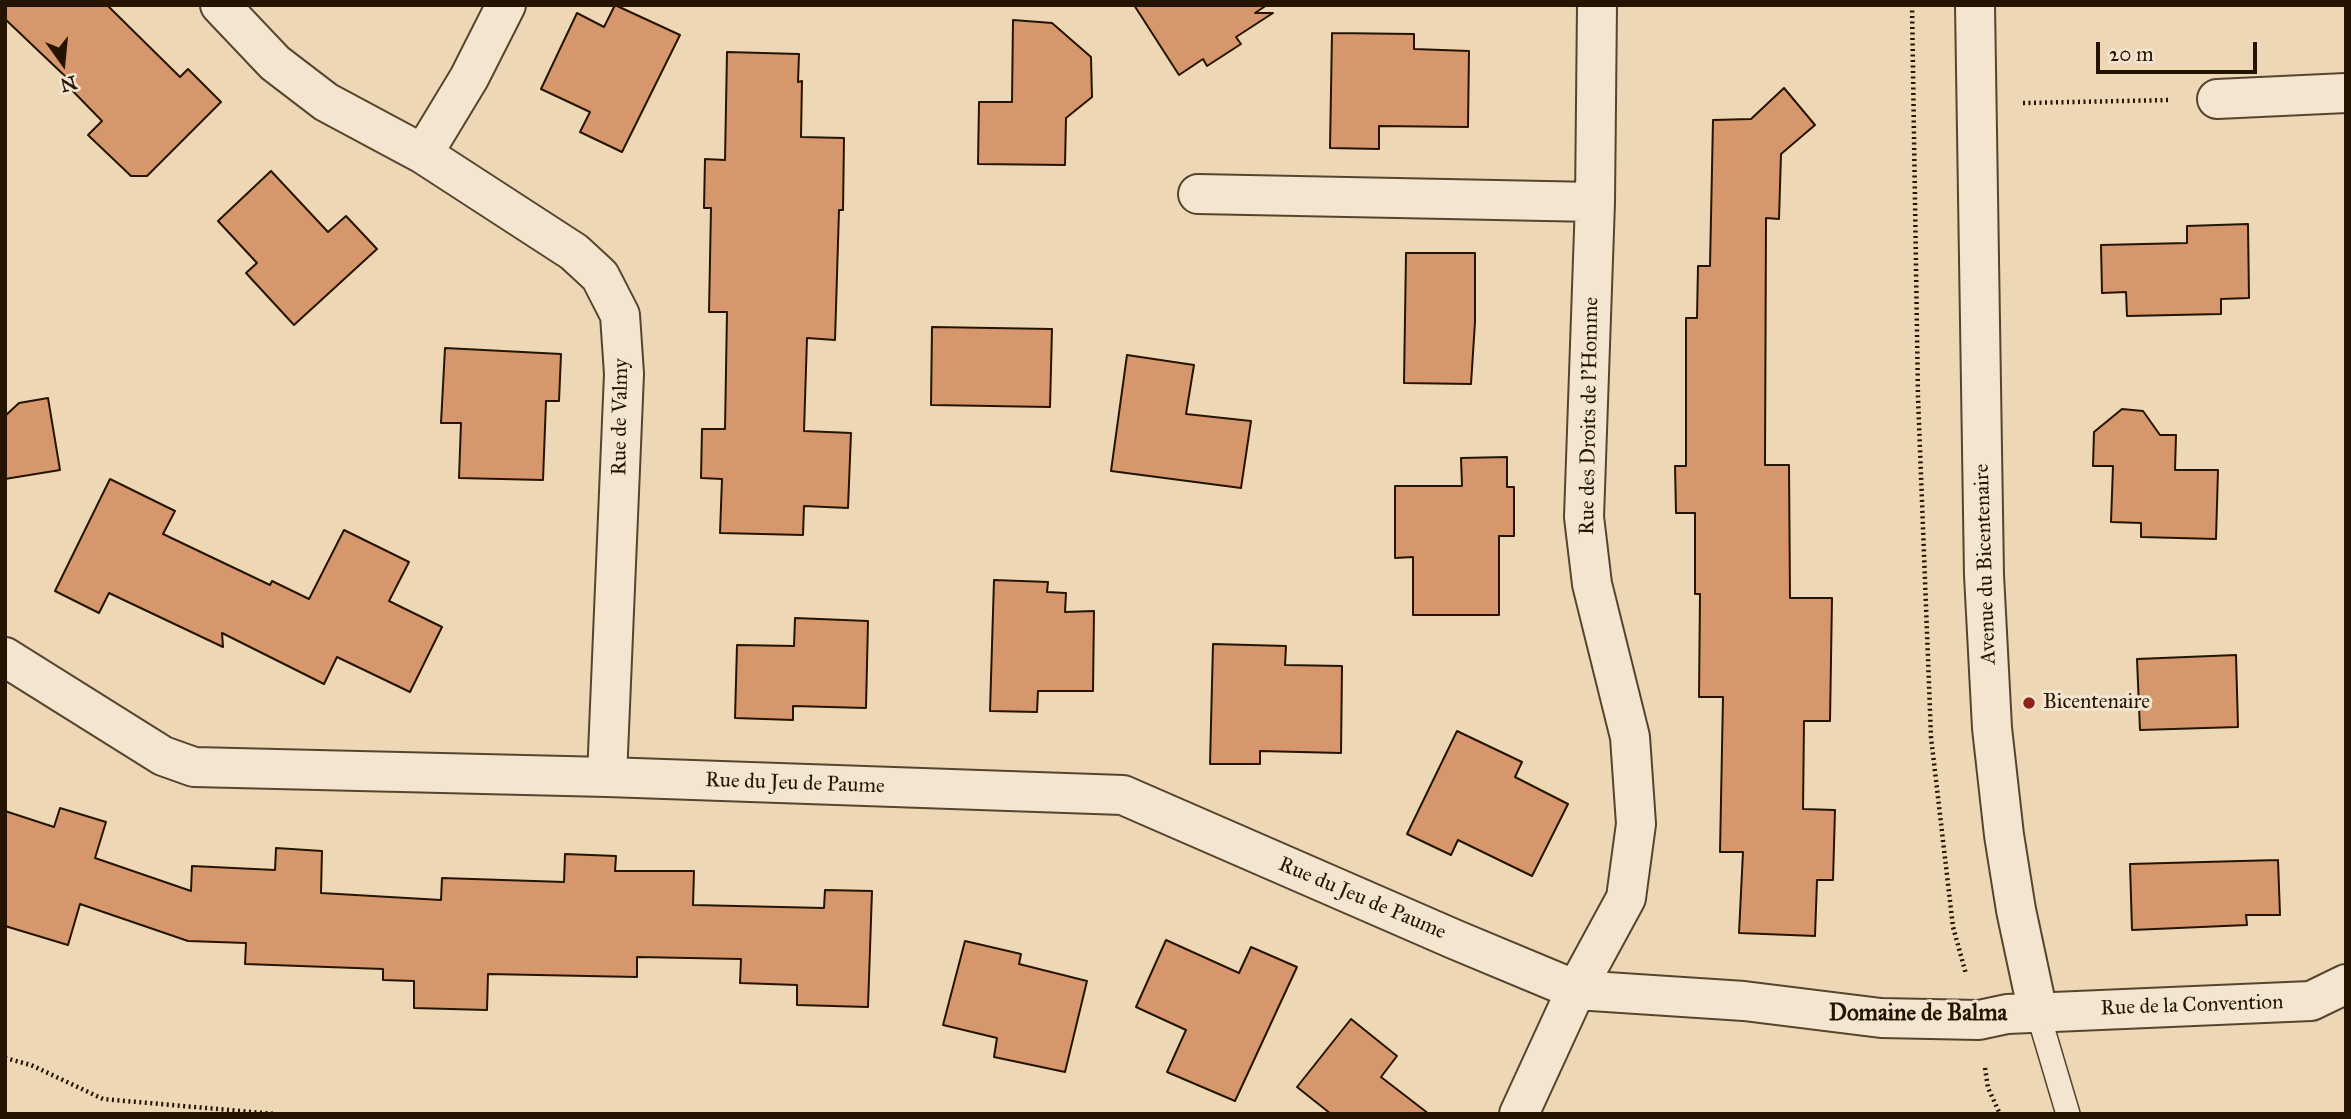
<!DOCTYPE html>
<html>
<head>
<meta charset="utf-8">
<style>
	body { margin:0 }
	#map { position:relative; width:2351px; height:1119px; overflow:hidden; background:#edd7b5; font-family:"IM FELL Great Primer",serif }
	canvas { display:block }
	.frame { position:absolute; inset:0; border:7px solid #241401; pointer-events:none }
	.north { position:absolute; left:28px; top:28px; width:70px; height:70px; -webkit-text-stroke:5px #f3e5cf; paint-order:stroke; rotate:165deg; font-size:19px; font-weight:700; line-height:28px; text-align:center; color:#241401 }
	.north::after { content:''; display:block; margin:auto; width:24px; height:32px; background:#241401; clip-path:polygon(50% 0,100% 100%,50% 72%,0 100%) }
	.scale { position:absolute; left:2096px; top:42px; width:161px; height:32px; box-sizing:border-box; border:4px solid #241401; border-top:0; padding-left:9px; font-size:21px; line-height:24px; white-space:nowrap; color:#241401; -webkit-text-stroke:5px #f3e5cf; paint-order:stroke }
</style>
</head>
<body>
<div id="map">
<canvas width="2351" height="1119"></canvas>
<div class="frame"></div>
<div class="north">N</div>
<div class="scale">20 m</div>
</div>
<script>
const ctx = document.querySelector('canvas').getContext('2d');
ctx.lineJoin = 'round';
function paint(path, color) { ctx.fillStyle = color; ctx.fill(path, 'evenodd'); }
const toPath = rows => new Path2D(rows.map(r => 'M' + r).join(''));
function trace(path, color, width, dash) { ctx.strokeStyle = color; ctx.lineWidth = width; ctx.lineCap = dash ? 'butt' : 'round'; ctx.setLineDash(dash || []); ctx.stroke(path); }
function drawText(font, color, halo, rows, align = 'center') {
  ctx.font = font + ' "IM FELL Great Primer",serif'; ctx.lineWidth = 6; ctx.setLineDash([]); ctx.textBaseline = 'middle'; ctx.strokeStyle = halo; ctx.fillStyle = color; for (const [text, x, y, turn = 0] of rows) {
    ctx.save(); ctx.translate(x, y); ctx.rotate((+turn || 0) * Math.PI / 180); ctx.textAlign = isNaN(turn) ? turn : align; if (halo) ctx.strokeText(text, 0, 0); ctx.fillText(text, 0, 0); ctx.restore();
  }
}
const building = toPath([
	[5,5,107,5,180,77,188,69,221,102,147,176,131,176,88,135,102,121,63,81,67,78,5,19,5,5],
	[615,5,680,35,622,152,580,132,590,112,541,89,577,13,604,27,615,5],
	[1134,5,1267,5,1255,13,1273,13,1236,37,1241,44,1207,66,1203,59,1179,75,1134,5],
	[1013,20,1052,23,1091,57,1092,97,1066,118,1065,165,978,164,979,102,1012,102,1013,20],
	[1332,33,1414,34,1414,49,1469,51,1468,127,1379,126,1379,149,1330,148,1332,33],
	[727,52,799,54,798,82,802,81,801,137,844,138,843,210,839,210,835,340,807,338,804,431,851,433,848,508,804,506,803,535,720,533,722,479,701,478,702,429,725,429,727,312,709,312,711,208,704,208,705,159,725,160,727,52],
	[1784,88,1815,125,1781,154,1779,219,1766,218,1765,465,1789,465,1790,598,1832,598,1830,721,1804,721,1803,809,1835,810,1833,880,1817,880,1815,936,1739,933,1743,852,1720,852,1723,697,1699,697,1700,594,1695,594,1695,513,1676,513,1675,466,1686,466,1686,318,1697,318,1698,266,1710,266,1713,120,1751,119,1784,88],
	[271,171,328,232,346,216,377,249,294,325,246,273,257,263,218,221,271,171],
	[2248,224,2249,298,2221,299,2221,314,2127,316,2126,292,2102,293,2101,245,2187,243,2187,226,2248,224],
	[1406,253,1475,253,1475,322,1471,384,1404,383,1406,253],
	[932,327,1052,329,1050,407,931,405,932,327],
	[445,348,561,354,559,401,546,401,543,480,459,478,461,423,441,423,445,348],
	[1127,355,1194,365,1186,414,1251,421,1241,488,1111,471,1127,355],
	[48,398,60,470,5,479,5,416,19,403,48,398],
	[2122,409,2143,411,2160,435,2176,435,2175,470,2218,470,2216,539,2141,537,2141,523,2111,522,2113,466,2093,466,2094,432,2122,409],
	[1507,457,1507,487,1514,487,1514,536,1499,536,1499,615,1413,615,1413,557,1395,558,1395,486,1462,486,1461,458,1507,457],
	[110,479,175,511,163,534,270,585,272,581,309,599,344,530,409,562,389,601,442,627,410,692,337,657,324,684,222,633,223,647,109,593,99,613,55,591,110,479],
	[994,580,1048,582,1047,592,1066,593,1065,612,1094,611,1093,691,1038,691,1037,712,990,711,994,580],
	[795,618,868,621,866,708,793,706,793,720,735,718,737,645,794,646,795,618],
	[1213,644,1286,646,1285,665,1342,666,1341,753,1260,751,1260,764,1210,764,1213,644],
	[2236,655,2238,727,2140,730,2137,659,2236,655],
	[1457,731,1522,762,1515,777,1568,804,1532,876,1458,840,1451,855,1407,834,1457,731],
	[60,808,106,822,95,858,191,891,192,866,275,870,276,848,322,851,321,893,441,900,442,878,564,882,565,854,616,856,615,871,694,871,693,905,824,908,825,890,872,891,868,1007,797,1005,797,985,740,983,741,959,637,957,637,977,488,974,487,1010,414,1008,414,981,383,980,383,969,245,964,246,943,188,941,80,904,68,945,5,926,5,811,54,827,60,808],
	[2278,860,2280,915,2246,915,2247,925,2132,930,2130,864,2278,860],
	[1166,940,1239,973,1251,947,1297,967,1235,1101,1167,1072,1186,1030,1136,1007,1166,940],
	[965,941,1021,954,1019,964,1087,981,1065,1072,994,1057,997,1038,943,1025,965,941],
	[1351,1019,1397,1056,1381,1077,1429,1114,1331,1114,1297,1087,1351,1019]
]);
paint(building, '#d7976d');
trace(building, '#241401', 2);
const lane = toPath([
	[2038,1013,2068,1114]
]);
const street = toPath([
	[220,5,275,63,326,102,423,154,574,252,600,276,620,315,624,374,607,777],
	[1975,5,1984,575,1992,728,2004,835,2016,910,2038,1013],
	[2217,99,2346,93],
	[423,154,469,78,506,5],
	[1198,194,1595,202],
	[5,657,163,756,194,767,607,777,1123,795,1456,940,1576,990,1744,1001,1881,1018,1979,1020,2007,1014,2311,1001,2346,984],
	[1519,1114,1576,990,1626,898,1636,824,1630,737,1592,584,1584,517,1595,202,1597,5]
]);
trace(lane, '#56452e', 26);
trace(street, '#56452e', 42);
trace(toPath([
	[1912,5,1918,397,1931,737,1953,927,1966,974],
	[2023,103,2171,100],
	[5,1058,31,1065,103,1099,275,1114],
	[1985,1068,1988,1088,2000,1114]
]), '#241401', 4.5, [2, 3.5]);
trace(lane, '#f3e5cf', 23);
trace(street, '#f3e5cf', 38);
for (const [x, y, r, color] of [
	[2029,703,7,"#8f2418"]
]) { const dot = new Path2D(); dot.arc(x, y, r, 0, 2 * Math.PI); ctx.fillStyle = color; ctx.fill(dot); trace(dot, '#f3e5cf', 2.5); }
drawText('21px', '#241401', '#f3e5cf', [
	["Rue des Droits de l'Homme",1590,416,-89],
	["Rue de Valmy",621,417,-89],
	["Avenue du Bicentenaire",1986,564,-92],
	["Rue du Jeu de Paume",795,784,2],
	["Rue du Jeu de Paume",1362,899,23],
	["Rue de la Convention",2192,1006,-2]
]);
drawText('21px', '#241401', '#f3e5cf', [
	["Bicentenaire",2043,703]
], 'left');
drawText('bold 23px', '#241401', '#f3e5cf', [
	["Domaine de Balma",1918,1014]
]);
</script>
</body>
</html>
